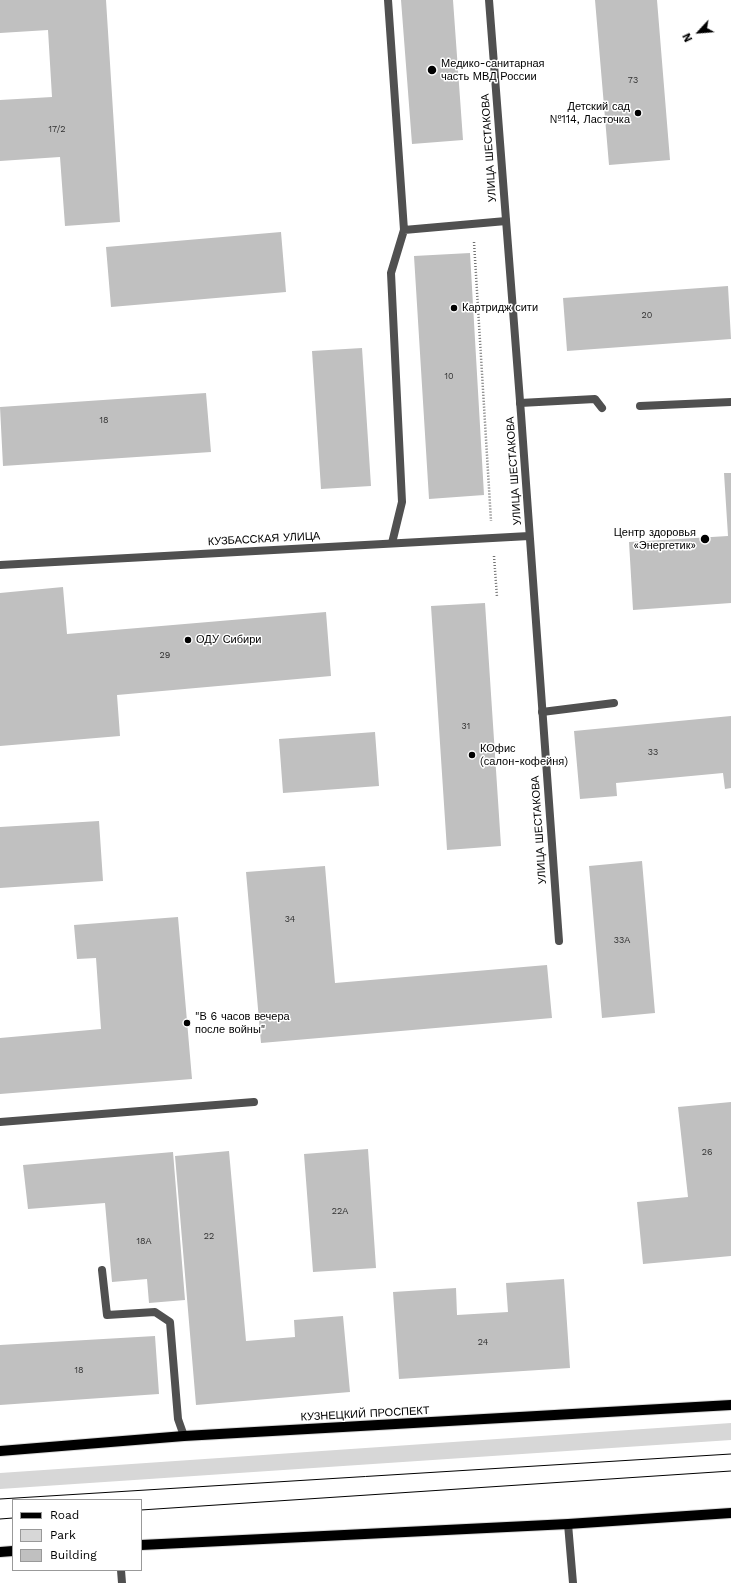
<!DOCTYPE html>
<html>
<head>
<meta charset="utf-8">
<style>
	body { margin:0 }
	#map { position:relative; width:731px; height:1583px; overflow:hidden; background:#fff; font-family:"Work Sans",sans-serif }
	canvas { display:block }
	.legend { position:absolute; left:12px; top:1499px; width:130px; height:72px; box-sizing:border-box; background:#fff; border:1px solid #999; margin:0; padding:5px 7px; list-style:none; font-size:12px; color:#000 }
	.legend li { display:flex; align-items:center; gap:8px; height:20px }
	.legend b { width:20px; border:1px solid #999 }
	.north { position:absolute; left:679px; top:12px; width:40px; height:40px; -webkit-text-stroke:3px #fff; paint-order:stroke; rotate:244deg; font-size:11px; font-weight:700; line-height:16px; text-align:center; color:#000 }
	.north::after { content:''; display:block; margin:auto; width:14px; height:18px; background:#000; clip-path:polygon(50% 0,100% 100%,50% 72%,0 100%) }
</style>
</head>
<body>
<div id="map">
<canvas width="731" height="1583"></canvas>
<ul class="legend">
<li><b style="height:5px;background:#000"></b>Road</li>
<li><b style="height:11px;background:#d7d7d7"></b>Park</li>
<li><b style="height:11px;background:#c0c0c0"></b>Building</li>
</ul>
<div class="north">N</div>
</div>
<script>
const ctx = document.querySelector('canvas').getContext('2d');
ctx.lineJoin = 'round';
function paint(path, color) { ctx.fillStyle = color; ctx.fill(path, 'evenodd'); }
const toPath = rows => new Path2D(rows.map(r => 'M' + r).join(''));
function trace(path, color, width, dash) { ctx.strokeStyle = color; ctx.lineWidth = width; ctx.lineCap = dash ? 'butt' : 'round'; ctx.setLineDash(dash || []); ctx.stroke(path); }
function drawText(font, color, halo, rows, align = 'center') {
  ctx.font = font + ' "Work Sans",sans-serif'; ctx.lineWidth = 3; ctx.setLineDash([]); ctx.textBaseline = 'middle'; ctx.strokeStyle = halo; ctx.fillStyle = color; for (const [text, x, y, turn = 0] of rows) {
    ctx.save(); ctx.translate(x, y); ctx.rotate((+turn || 0) * Math.PI / 180); ctx.textAlign = isNaN(turn) ? turn : align; if (halo) ctx.strokeText(text, 0, 0); ctx.fillText(text, 0, 0); ctx.restore();
  }
}
paint(toPath([
	[731,1423,731,1440,0,1489,0,1473]
]), '#d7d7d7');
paint(toPath([
	[0,0,106,0,120,222,65,226,60,157,0,161,0,100,52,97,48,30,0,33],
	[401,0,453,0,463,140,412,144],
	[595,0,657,0,670,160,609,165],
	[281,232,286,292,111,307,106,247],
	[470,253,484,495,429,499,414,256],
	[728,286,731,339,567,351,563,298],
	[362,348,371,486,321,489,312,351],
	[206,393,211,452,3,466,0,407],
	[724,473,731,473,731,603,633,610,629,542,728,536],
	[63,587,67,634,326,612,331,676,117,695,120,736,0,746,0,593],
	[485,603,501,846,447,850,431,606],
	[731,716,731,788,725,789,723,773,616,783,617,796,580,799,574,731],
	[375,732,379,786,283,793,279,739],
	[99,821,103,881,0,888,0,827],
	[642,861,655,1013,602,1018,589,866],
	[325,866,335,983,547,965,552,1018,261,1043,246,872],
	[178,917,192,1079,0,1094,0,1038,101,1029,96,958,77,959,74,925],
	[731,1102,731,1256,643,1264,637,1202,688,1197,678,1107],
	[368,1149,376,1268,313,1272,304,1154],
	[229,1151,246,1341,295,1337,294,1320,343,1316,350,1392,196,1405,175,1156],
	[173,1152,185,1300,149,1303,147,1279,112,1282,105,1203,28,1209,23,1165],
	[564,1279,570,1368,399,1379,393,1292,456,1288,457,1315,508,1312,506,1283],
	[155,1336,159,1394,0,1405,0,1345]
]), '#c0c0c0');
const primary = toPath([
	[0,1451,184,1436,731,1405],
	[141,1545,568,1524,731,1513],
	[0,1552,13,1551]
]);
trace(primary, '#dbdbdb', 12);
trace(toPath([
	[474,242,491,521],
	[494,556,497,597]
]), '#727272', 2.5, [1, 2]);
trace(toPath([
	[388,0,404,230,391,273,402,502,392,543],
	[404,230,506,221],
	[520,403,595,399,602,408],
	[542,712,614,703],
	[0,1122,254,1102],
	[102,1270,107,1315,155,1312,170,1322,178,1419,184,1436],
	[121,1570,122,1583]
]), '#505050', 8);
trace(toPath([
	[489,0,521,414,559,941],
	[640,406,731,402],
	[0,565,529,536],
	[568,1524,573,1583]
]), '#505050', 8);
trace(primary, '#000', 10);
trace(toPath([
	[0,1499,731,1454],
	[141,1510,731,1471],
	[0,1519,13,1518]
]), '#000', 1);
for (const [x, y, r, color] of [
	[432,70,5,"#000"],
	[638,113,4,"#000"],
	[454,308,4,"#000"],
	[705,539,5,"#000"],
	[188,640,4,"#000"],
	[472,755,4,"#000"],
	[187,1023,4,"#000"]
]) { const dot = new Path2D(); dot.arc(x, y, r, 0, 2 * Math.PI); ctx.fillStyle = color; ctx.fill(dot); trace(dot, '#fff', 1.5); }
drawText('9px', '#303030', null, [
	["73",633,80],
	["17/2",57,129],
	["20",647,315],
	["10",449,376],
	["18",104,420],
	["29",165,655],
	["31",466,726],
	["33",653,752],
	["34",290,919],
	["33А",622,940],
	["26",707,1152],
	["22А",340,1211],
	["22",209,1236],
	["18А",144,1241],
	["24",483,1342],
	["18",79,1370]
]);
drawText('11px', '#000', '#fff', [
	["Медико-санитарная",441,64],
	["часть МВД России",441,77],
	["Детский сад",630,107,"right"],
	["№114, Ласточка",630,120,"right"],
	["Картридж сити",462,308],
	["Центр здоровья",696,533,"right"],
	["«Энергетик»",696,546,"right"],
	["ОДУ Сибири",196,640],
	["КОфис",480,749],
	["(салон-кофейня)",480,762],
	["\"В 6 часов вечера",195,1017],
	["после войны\"",195,1030]
], 'left');
drawText('11px', '#000', '#fff', [
	["УЛИЦА ШЕСТАКОВА",489,148,-94],
	["УЛИЦА ШЕСТАКОВА",514,471,-94],
	["КУЗБАССКАЯ УЛИЦА",264,539,-3],
	["УЛИЦА ШЕСТАКОВА",539,830,-94],
	["КУЗНЕЦКИЙ ПРОСПЕКТ",365,1414,-3]
]);
</script>
</body>
</html>
